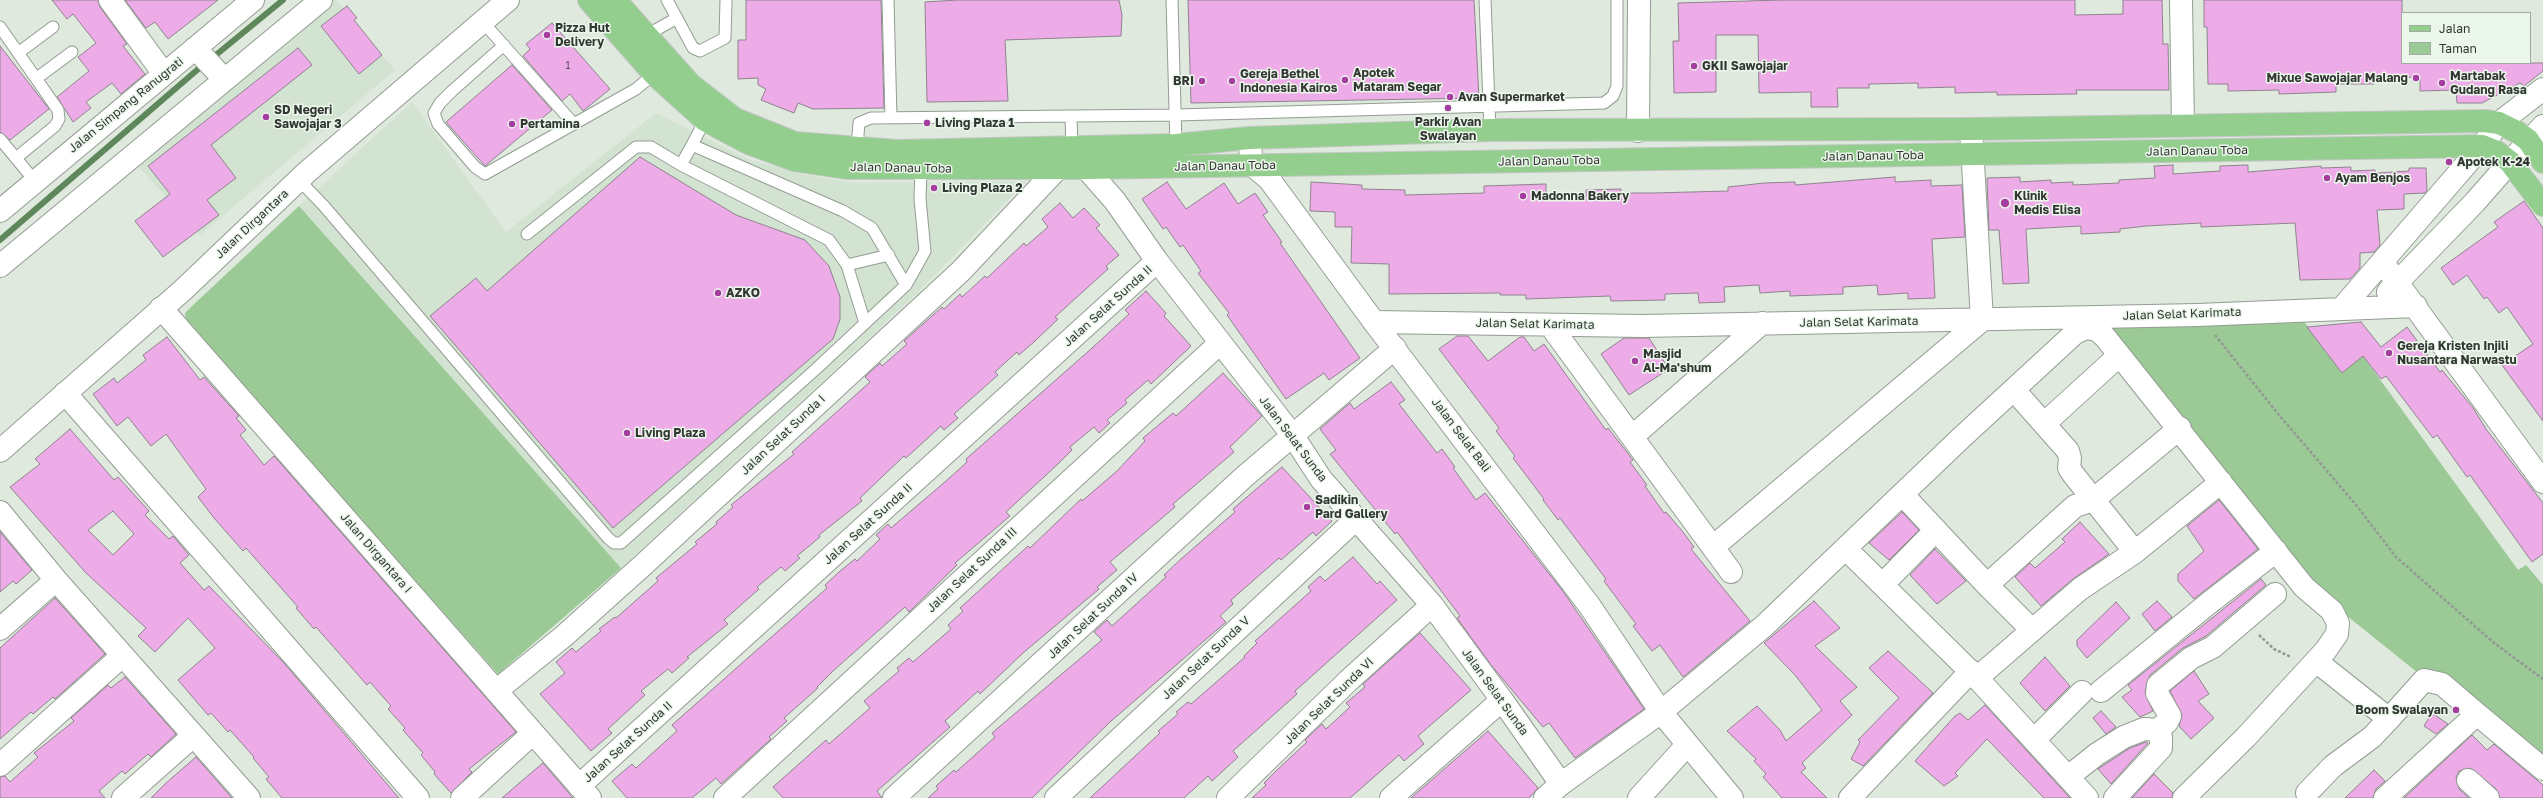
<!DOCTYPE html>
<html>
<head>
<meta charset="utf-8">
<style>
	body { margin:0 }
	#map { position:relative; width:2543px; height:798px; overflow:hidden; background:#dfe9de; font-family:"Golos Text",sans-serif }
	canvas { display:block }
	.legend { position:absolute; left:2401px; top:12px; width:130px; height:52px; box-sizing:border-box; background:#ecf7eb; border:1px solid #a2aaa1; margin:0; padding:5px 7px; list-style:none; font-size:12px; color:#333733 }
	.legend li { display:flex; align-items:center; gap:8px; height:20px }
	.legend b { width:20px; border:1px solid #a2aaa1 }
</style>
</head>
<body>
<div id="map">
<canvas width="2543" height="798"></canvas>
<ul class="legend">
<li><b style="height:5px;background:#93ce8f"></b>Jalan</li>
<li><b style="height:11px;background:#9bca97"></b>Taman</li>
</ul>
</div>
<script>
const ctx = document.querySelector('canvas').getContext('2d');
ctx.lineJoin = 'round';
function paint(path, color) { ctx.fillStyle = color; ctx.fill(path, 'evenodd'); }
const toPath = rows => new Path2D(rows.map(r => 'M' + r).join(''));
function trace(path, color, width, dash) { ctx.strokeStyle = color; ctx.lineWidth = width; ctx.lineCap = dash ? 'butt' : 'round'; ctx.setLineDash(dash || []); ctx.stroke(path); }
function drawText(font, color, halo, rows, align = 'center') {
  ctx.font = font + ' "Golos Text",sans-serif'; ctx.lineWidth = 3; ctx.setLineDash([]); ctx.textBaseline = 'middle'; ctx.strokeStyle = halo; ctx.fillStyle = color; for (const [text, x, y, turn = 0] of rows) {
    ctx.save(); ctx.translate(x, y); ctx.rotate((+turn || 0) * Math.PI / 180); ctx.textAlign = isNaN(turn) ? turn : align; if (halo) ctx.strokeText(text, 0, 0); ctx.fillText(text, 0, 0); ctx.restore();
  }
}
paint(toPath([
	[331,0,336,0,395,70,200,235,137,165],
	[412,102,506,232,656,113,750,160,806,175,856,183,1027,181,915,295,621,568,299,206]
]), '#d3e3d1');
paint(toPath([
	[299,206,621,568,498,674,186,322,185,313,191,307],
	[2303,320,2341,372,2363,356,2518,570,2526,565,2543,585,2543,767,2479,722,2331,603,2095,323]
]), '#9bca97');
trace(toPath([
	[211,59,283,0],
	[0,240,204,64]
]), '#5e885b', 6);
const building = toPath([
	[52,0,98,0,100,7,127,44,123,46,145,74,121,94,112,83,86,102,91,108,73,122,57,97,89,71,78,57,96,43,73,14,67,19,52,0],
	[125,0,218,0,168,39,155,22,146,28,125,0],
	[746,0,881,0,884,108,813,109,798,103,794,113,761,100,766,89,758,85,758,78,738,79,738,40,746,40,746,0],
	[957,0,1119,0,1122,15,1121,36,1005,40,1008,101,927,102,925,2,957,0],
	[1188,0,1474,0,1479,98,1191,103,1188,0],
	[1781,0,2075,0,2075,15,2123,14,2123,0,2162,0,2163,44,2168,44,2169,90,2076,90,2077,94,1997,95,1997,92,1955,93,1955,87,1918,88,1918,83,1869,84,1869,88,1837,88,1838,107,1811,107,1811,92,1759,93,1758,35,1716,35,1716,92,1674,93,1673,41,1679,41,1678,3,1781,0],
	[2204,0,2402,0,2402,63,2543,63,2543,71,2524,86,2520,83,2482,103,2457,103,2456,90,2420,91,2420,77,2374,78,2374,84,2336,84,2336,92,2279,94,2279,90,2228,91,2228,84,2208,84,2207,27,2204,27,2204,0],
	[347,6,357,18,354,20,382,55,359,74,321,26,347,6],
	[552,23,610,89,583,111,570,94,562,101,523,56,530,49,526,44,552,23],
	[0,46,49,109,10,140,0,132,0,46],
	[298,48,312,65,211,145,236,178,207,200,219,215,163,257,135,221,170,194,148,166,298,48],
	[512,65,552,110,485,166,446,122,512,65],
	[640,157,736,215,805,240,829,266,840,297,840,319,833,339,613,528,430,316,476,278,487,291,640,157],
	[2173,165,2173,174,2220,171,2220,166,2248,165,2248,172,2321,166,2321,168,2351,167,2351,171,2375,170,2376,173,2409,171,2409,168,2426,168,2427,190,2425,193,2404,194,2404,209,2377,210,2380,245,2374,252,2360,253,2360,268,2350,279,2300,280,2295,223,2201,227,2201,223,2146,226,2120,229,2120,232,2081,234,2081,226,2026,229,2029,283,2003,284,1999,230,1989,230,1987,178,2020,177,2020,182,2051,180,2051,183,2073,182,2073,185,2119,183,2119,180,2155,178,2154,166,2173,165],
	[1895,177,1895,182,1931,180,1931,186,1962,185,1965,237,1932,239,1935,298,1908,299,1908,293,1878,295,1877,285,1843,287,1843,294,1790,296,1790,291,1760,293,1759,285,1724,287,1725,302,1699,303,1698,293,1665,294,1665,300,1611,301,1610,296,1526,299,1526,295,1500,295,1500,293,1389,294,1389,264,1351,263,1352,227,1335,227,1335,212,1310,211,1311,182,1362,185,1362,189,1405,190,1405,195,1484,193,1484,186,1546,184,1546,196,1586,196,1586,190,1621,189,1621,193,1654,193,1728,191,1728,187,1764,183,1795,182,1795,185,1895,177],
	[1167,182,1186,209,1224,183,1238,204,1255,193,1268,212,1263,215,1282,242,1280,243,1360,358,1329,380,1324,373,1286,399,1227,315,1229,313,1198,273,1201,271,1183,245,1180,247,1166,227,1163,229,1142,199,1167,182],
	[2524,201,2543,228,2543,421,2502,365,2533,344,2507,307,2499,313,2487,297,2484,299,2467,275,2453,285,2441,268,2498,227,2494,222,2524,201],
	[1060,203,1073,218,1084,208,1100,225,1096,228,1119,255,1106,266,1108,269,1055,317,1058,319,1035,341,1019,355,1017,352,995,372,998,375,954,414,958,418,944,430,941,426,906,458,904,456,860,498,862,501,819,535,820,537,797,556,800,558,785,571,781,567,757,587,759,589,724,620,728,624,687,657,689,658,672,673,668,669,641,691,645,695,608,729,612,733,591,751,540,694,565,673,556,662,572,648,576,652,601,631,599,629,615,617,616,618,658,581,656,578,697,544,695,542,717,524,716,522,733,507,731,505,794,454,792,452,870,382,865,377,880,363,882,366,907,344,904,341,942,307,944,309,960,294,962,297,985,276,987,278,1024,243,1026,246,1048,227,1042,219,1060,203],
	[1146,291,1166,313,1164,316,1191,346,1151,384,1148,380,1125,400,1127,403,1107,420,1110,423,1099,433,1094,427,1070,447,1072,450,1058,464,1006,512,1010,516,955,563,957,565,909,612,905,607,833,671,817,687,818,688,784,718,787,721,769,737,771,739,721,784,716,778,692,798,627,798,612,781,632,764,636,768,677,731,672,725,827,588,825,585,839,572,855,559,857,561,880,539,876,535,888,524,891,528,946,481,967,462,966,459,1091,349,1129,314,1125,310,1146,291],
	[2361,322,2381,347,2407,327,2440,372,2442,370,2473,408,2486,429,2543,503,2543,554,2532,562,2470,475,2467,477,2437,435,2433,438,2386,376,2381,379,2363,356,2342,373,2307,327,2361,322],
	[1457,336,1468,336,1488,361,1520,337,1524,337,1534,351,1544,344,1606,430,1608,428,1633,460,1630,462,1647,485,1645,486,1664,513,1666,512,1683,532,1694,547,1691,549,1750,621,1683,677,1660,645,1652,651,1633,626,1636,624,1604,581,1606,579,1560,518,1558,520,1543,500,1544,499,1513,458,1515,456,1496,431,1499,428,1439,349,1457,336],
	[167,337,200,380,204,377,239,416,236,418,246,430,240,435,264,465,274,456,516,732,469,769,472,772,451,793,434,774,435,772,421,755,423,753,403,730,405,728,388,709,391,706,370,682,367,685,316,627,314,629,296,608,298,607,246,548,243,551,214,518,198,497,206,489,166,434,151,446,128,417,117,426,93,394,114,378,117,383,146,360,143,355,167,337],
	[1624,338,1649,338,1669,369,1629,395,1601,354,1624,338],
	[1223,373,1262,416,1230,447,1234,452,1173,504,1175,507,1110,562,1117,570,1097,587,1099,589,1023,653,980,694,978,691,945,721,950,727,877,791,882,798,783,798,773,787,826,740,829,744,870,708,864,701,899,671,897,668,909,658,913,662,951,629,948,625,963,611,960,608,1028,546,1030,548,1081,499,1082,501,1117,471,1145,441,1143,438,1173,413,1176,416,1223,373],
	[1391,382,1405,400,1399,404,1437,453,1442,449,1455,467,1453,468,1476,500,1485,493,1562,590,1644,709,1575,758,1549,723,1543,727,1491,665,1457,618,1460,616,1397,532,1395,534,1330,454,1336,450,1320,429,1350,403,1354,409,1391,382],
	[70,429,114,480,118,477,149,511,145,515,169,539,173,536,189,555,180,563,204,590,209,586,284,663,399,798,282,798,266,779,269,777,253,758,254,757,230,730,228,732,211,713,208,715,178,680,215,648,188,618,155,652,138,636,146,628,86,573,10,487,40,464,35,459,70,429],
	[113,511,134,534,113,555,88,530,113,511],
	[1282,467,1332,521,1316,536,1313,532,1281,560,1279,558,1231,600,1233,604,1220,616,1226,622,1110,722,1032,798,928,798,938,789,936,786,954,770,956,772,995,737,992,733,1102,640,1094,632,1107,620,1112,626,1166,577,1164,575,1181,559,1235,512,1233,509,1282,467],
	[2219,500,2258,549,2194,599,2178,581,2178,574,2204,551,2187,526,2219,500],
	[1902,512,1919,530,1889,560,1869,543,1902,512],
	[2080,522,2109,554,2073,579,2041,606,2015,577,2030,563,2035,568,2065,542,2062,539,2080,522],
	[0,532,32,570,16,584,13,581,0,592,0,532],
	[1935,549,1966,581,1937,604,1910,575,1935,549],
	[1353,557,1377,584,1380,581,1397,600,1295,691,1297,694,1233,751,1238,757,1212,781,1208,776,1184,798,1090,798,1160,733,1158,731,1178,714,1176,712,1188,702,1191,704,1245,657,1244,656,1257,643,1255,641,1311,591,1308,587,1320,576,1325,581,1353,557],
	[2261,579,2266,585,2206,636,2183,648,2150,675,2145,692,2153,711,2140,717,2122,697,2132,690,2128,685,2261,579],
	[55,598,105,654,55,699,53,697,33,714,31,712,0,739,0,648,55,598],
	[1814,601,1840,628,1815,646,1857,687,1840,701,1852,715,1802,763,1806,768,1801,772,1827,798,1782,798,1763,777,1766,774,1754,761,1756,759,1727,731,1757,706,1780,730,1786,741,1822,710,1795,675,1764,643,1814,601],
	[2157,601,2172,617,2155,631,2142,614,2157,601],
	[2116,602,2130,618,2087,658,2077,646,2077,640,2116,602],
	[1420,633,1471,690,1418,736,1424,744,1404,761,1399,755,1350,798,1252,798,1266,785,1264,783,1277,770,1307,742,1305,740,1322,724,1326,729,1350,707,1346,703,1365,687,1363,684,1420,633],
	[1888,651,1933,693,1863,766,1851,759,1860,742,1858,740,1899,698,1869,668,1888,651],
	[2045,657,2070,686,2045,711,2020,683,2045,657],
	[2194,671,2209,694,2198,701,2214,718,2191,739,2179,726,2182,715,2170,691,2194,671],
	[125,677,176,734,151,757,148,754,125,774,122,771,99,791,105,798,0,798,0,777,5,776,10,782,38,757,34,753,74,721,71,718,108,685,111,688,125,677],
	[1985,705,2070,798,2044,798,1987,739,1955,773,1958,776,1944,786,1915,761,1955,716,1960,713,1968,720,1985,705],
	[2101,711,2116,727,2106,734,2093,718,2101,711],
	[2432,713,2448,724,2436,734,2424,726,2432,713],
	[1488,731,1538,788,1529,798,1411,798,1488,731],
	[2472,735,2487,750,2494,744,2543,785,2543,798,2500,798,2496,789,2470,768,2459,771,2456,778,2459,789,2469,798,2404,798,2472,735],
	[2146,742,2148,743,2111,784,2098,769,2130,748,2146,742],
	[196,757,232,798,151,798,166,783,196,757],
	[543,763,573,798,502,798,524,779,543,763],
	[2374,770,2385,781,2376,789,2373,798,2345,798,2374,770],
	[2154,774,2173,793,2172,798,2132,798,2154,774]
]);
paint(building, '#edace8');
trace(building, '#8e838d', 1);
const service = toPath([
	[667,0,693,48,700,51,725,38,726,0],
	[888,0,891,118],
	[1172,0,1176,145],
	[1485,0,1490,130],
	[482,21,573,123],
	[0,27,58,110,59,119,55,126,16,158],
	[645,36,677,18],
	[504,45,452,91,440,103,434,113,438,124,475,167,485,174,636,89,654,74],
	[18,53,53,27],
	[37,78,72,52],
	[1071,117,1072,147],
	[705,120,692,145,843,211,872,228,906,285],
	[0,139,34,180],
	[692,145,681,165,829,240,847,265,865,323],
	[857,147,859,123,871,118,1176,115,1604,103,1613,96,1617,86,1617,0],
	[299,180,324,206,608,538,614,543,621,543,816,369,906,285,925,251,920,199,921,169],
	[527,234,636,147,651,147,681,165],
	[847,265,889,255]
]);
const minor = toPath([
	[110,0,164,74],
	[2181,0,2183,125],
	[195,48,224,79],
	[1638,131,1639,0],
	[1086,168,1115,201,1157,261,1293,436,1321,479,1432,605,1502,700,1561,784],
	[0,211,253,0],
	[2383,263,2543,482],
	[0,266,321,0],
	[2388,292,2475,202,2510,162],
	[2343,307,2482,146],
	[161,308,590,798],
	[1374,322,1642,326,2198,315,2416,306],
	[1550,325,1731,572],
	[2014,390,2068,451,2070,458,2069,468,2073,474,2135,552],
	[65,393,418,798],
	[2045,423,2113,361],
	[1633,436,1762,323],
	[0,451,183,290,307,172,508,0],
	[1903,495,1987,585,2031,629],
	[0,512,56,580,249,798],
	[1713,547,1982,320,1971,129],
	[1846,549,1977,678,2087,798],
	[1883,584,1936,530],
	[1987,585,2075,506,2093,500,2180,428],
	[0,629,56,580],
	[2316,661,2389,719,2424,680,2442,684,2477,714],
	[1977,678,2080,589,2135,552,2221,482],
	[496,691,564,636,642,566,961,271,1058,168],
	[2101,691,2209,603,2276,551],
	[1661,712,1732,798],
	[2034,740,2082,692],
	[0,765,122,656],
	[2068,777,2097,754,2124,737,2144,729,2158,730],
	[2468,780,2488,798],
	[579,786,1157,261],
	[2307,793,2333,766,2372,737,2389,719],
	[123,798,193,736],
	[462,798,532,734],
	[725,798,1220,343],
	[894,798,1244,477,1395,348],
	[1056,798,1356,519],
	[1228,798,1348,681,1432,605],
	[1391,798,1502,700],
	[1545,798,1561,784,1661,712,1764,626,1961,438,2075,333,2086,328,2097,330,2105,337,2304,587,2332,611,2338,623,2337,634,2326,650,2246,737,2184,798],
	[1639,798,1687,745],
	[1850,798,1971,671],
	[2115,798,2161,748,2161,737,2158,730,2167,722,2170,716,2157,693,2158,685,2191,658,2213,647,2275,594],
	[2385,798,2477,714,2543,769]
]);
const tertiary = toPath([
	[1249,138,1252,165,1269,179,1374,322,1589,605,1661,712],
	[2482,146,2499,123,2543,89],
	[2510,162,2543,126]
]);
const primary = toPath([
	[589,0,654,74,705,120,748,143,794,160,847,168,1086,168,2482,146,2497,152,2510,162,2543,205],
	[615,0,691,85,735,119,795,143,897,151,1176,145,1249,138,1490,130,1971,129,2485,121,2499,123,2517,132,2528,140,2543,162]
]);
trace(service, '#939d92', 13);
trace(minor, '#939d92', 24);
trace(tertiary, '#939d92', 24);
trace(primary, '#c6c7c6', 24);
trace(toPath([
	[2215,335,2279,415,2357,506,2396,557,2494,643,2543,679],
	[2259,635,2274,649,2291,657]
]), '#929991', 2.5, [3, 2]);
trace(service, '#fff', 11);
trace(minor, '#fff', 22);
trace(tertiary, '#fff', 22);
trace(primary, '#93ce8f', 22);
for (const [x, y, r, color] of [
	[547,35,4,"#a53da0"],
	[1694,66,4,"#a53da0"],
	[2416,78,4,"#a53da0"],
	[1345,80,4,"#a53da0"],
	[1202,81,4,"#a53da0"],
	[1232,81,4,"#a53da0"],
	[2442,83,4,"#a53da0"],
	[1450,97,4,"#a53da0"],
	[1448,108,4,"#a53da0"],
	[266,117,4,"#a53da0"],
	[927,123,4,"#a53da0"],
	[512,124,4,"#a53da0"],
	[2449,162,4,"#a53da0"],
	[2327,178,4,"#a53da0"],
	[934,188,4,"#a53da0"],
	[1523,196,4,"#a53da0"],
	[2005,203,5,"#a53da0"],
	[718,293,4,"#a53da0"],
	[2389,353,4,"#a53da0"],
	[1635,361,4,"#a53da0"],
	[627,433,4,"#a53da0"],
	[1307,507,4,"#a53da0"],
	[2456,710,4,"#a53da0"]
]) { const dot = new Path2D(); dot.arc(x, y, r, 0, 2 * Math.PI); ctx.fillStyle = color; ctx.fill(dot); trace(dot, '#ecf7eb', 1.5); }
drawText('10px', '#625460', null, [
	["1",568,66]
]);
drawText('bold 12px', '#333733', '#ecf7eb', [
	["Pizza Hut",555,28],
	["Delivery",555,42],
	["GKII Sawojajar",1702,66],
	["Apotek",1353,73],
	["Mataram Segar",1353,87],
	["Gereja Bethel",1240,74],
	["Indonesia Kairos",1240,88],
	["Martabak",2450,76],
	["Gudang Rasa",2450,90],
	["Mixue Sawojajar Malang",2408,78,"right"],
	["BRI",1194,81,"right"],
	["Avan Supermarket",1458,97],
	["SD Negeri",274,110],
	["Sawojajar 3",274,124],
	["Parkir Avan",1448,122,"center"],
	["Swalayan",1448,136,"center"],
	["Living Plaza 1",935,123],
	["Pertamina",520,124],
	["Apotek K-24",2457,162],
	["Ayam Benjos",2335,178],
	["Living Plaza 2",942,188],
	["Madonna Bakery",1531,196],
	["Klinik",2014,196],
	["Medis Elisa",2014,210],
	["AZKO",726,293],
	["Gereja Kristen Injili",2397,346],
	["Nusantara Narwastu",2397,360],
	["Masjid",1643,354],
	["Al-Ma'shum",1643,368],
	["Living Plaza",635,433],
	["Sadikin",1315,500],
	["Pard Gallery",1315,514],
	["Boom Swalayan",2448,710,"right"]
], 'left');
drawText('12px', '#333733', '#ecf7eb', [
	["Jalan Simpang Ranugrati",126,105,-39],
	["Jalan Danau Toba",2197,151,-1],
	["Jalan Danau Toba",1873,156,-1],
	["Jalan Danau Toba",1549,161,-1],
	["Jalan Danau Toba",1225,166,-1],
	["Jalan Danau Toba",901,168,1],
	["Jalan Dirgantara",252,224,-43],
	["Jalan Selat Sunda II",1108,306,-42],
	["Jalan Selat Karimata",2182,314,-2],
	["Jalan Selat Karimata",1859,322,-1],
	["Jalan Selat Karimata",1535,324,1],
	["Jalan Selat Sunda I",783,435,-43],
	["Jalan Selat Bali",1461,435,53],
	["Jalan Selat Sunda",1293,439,53],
	["Jalan Selat Sunda II",868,524,-42],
	["Jalan Dirgantara I",376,553,49],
	["Jalan Selat Sunda III",972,570,-43],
	["Jalan Selat Sunda IV",1093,616,-43],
	["Jalan Selat Sunda V",1206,658,-43],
	["Jalan Selat Sunda",1495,692,54],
	["Jalan Selat Sunda VI",1329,701,-44],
	["Jalan Selat Sunda II",628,742,-42]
]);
</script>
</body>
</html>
